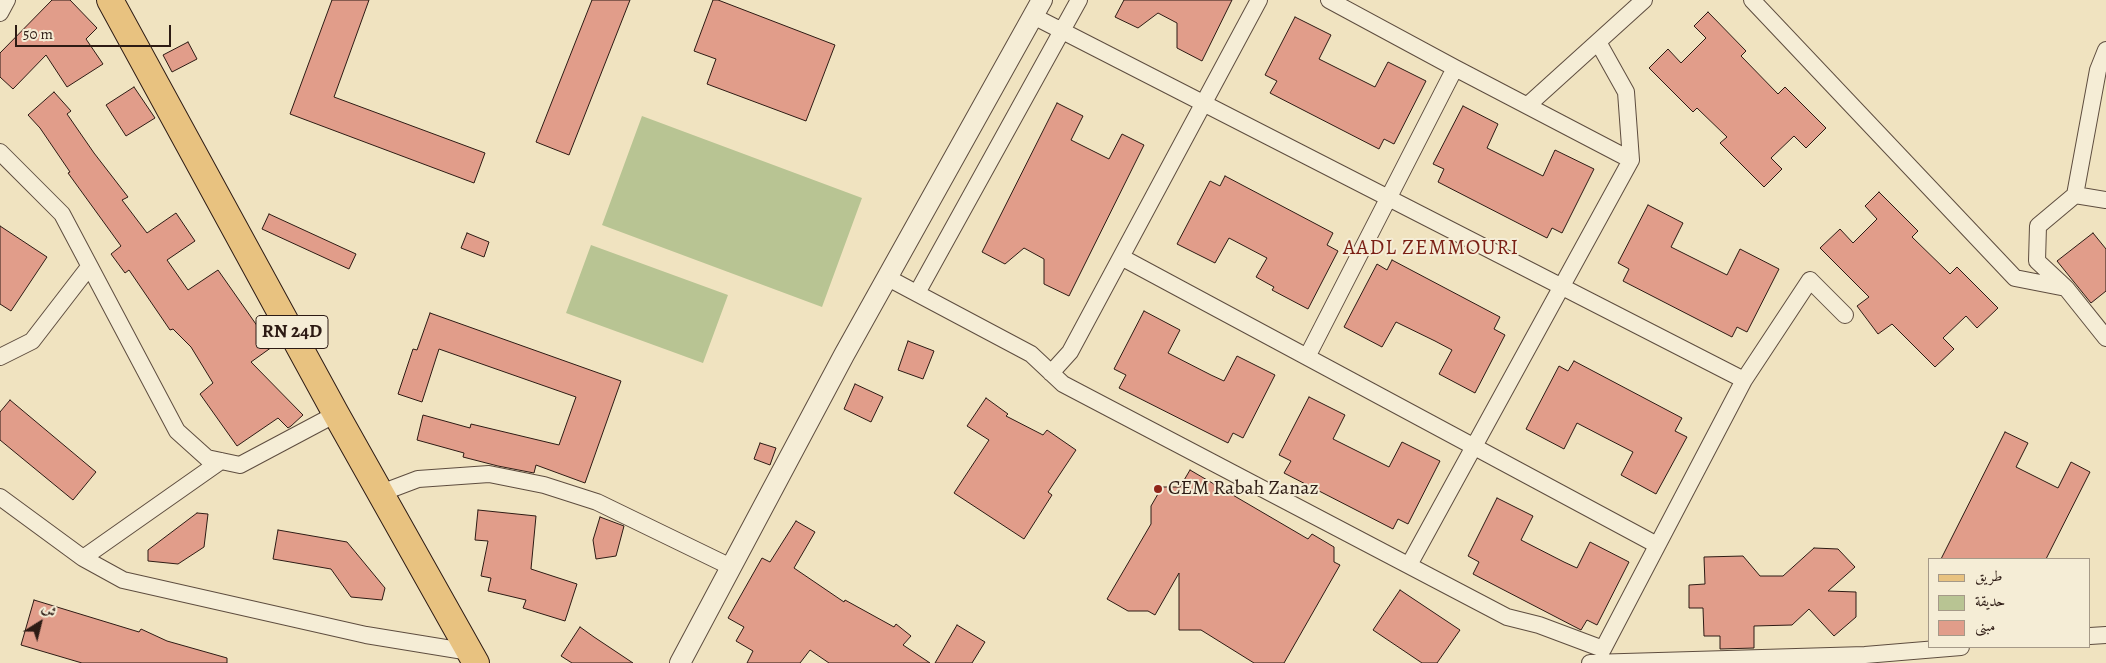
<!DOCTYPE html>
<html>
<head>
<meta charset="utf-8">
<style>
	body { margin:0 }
	#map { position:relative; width:2106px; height:663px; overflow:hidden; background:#f0e3c0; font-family:Alegreya,Amiri,serif }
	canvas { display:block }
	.legend { position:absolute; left:1928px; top:558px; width:162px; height:90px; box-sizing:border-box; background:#f5edd6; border:1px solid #a59988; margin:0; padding:6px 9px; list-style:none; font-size:15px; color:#2d1b14 }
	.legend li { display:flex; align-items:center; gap:10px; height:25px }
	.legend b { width:25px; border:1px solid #a59988 }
	.north { position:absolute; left:15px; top:598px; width:50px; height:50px; -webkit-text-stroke:4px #f5edd6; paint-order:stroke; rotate:36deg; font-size:14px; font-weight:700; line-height:20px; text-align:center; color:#2d1b14 }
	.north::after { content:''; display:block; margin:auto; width:18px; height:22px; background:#2d1b14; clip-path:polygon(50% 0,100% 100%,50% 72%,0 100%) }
	.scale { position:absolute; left:15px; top:25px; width:156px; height:22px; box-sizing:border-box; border:2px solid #2d1b14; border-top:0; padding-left:6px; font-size:15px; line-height:18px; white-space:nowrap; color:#2d1b14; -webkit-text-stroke:4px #f5edd6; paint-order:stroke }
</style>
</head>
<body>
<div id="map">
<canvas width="2106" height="663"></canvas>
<ul class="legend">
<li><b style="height:6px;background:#e8c280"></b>طريق</li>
<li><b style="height:14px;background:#b8c493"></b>حديقة</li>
<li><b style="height:14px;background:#e19d8a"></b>مبنى</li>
</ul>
<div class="north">ش</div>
<div class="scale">50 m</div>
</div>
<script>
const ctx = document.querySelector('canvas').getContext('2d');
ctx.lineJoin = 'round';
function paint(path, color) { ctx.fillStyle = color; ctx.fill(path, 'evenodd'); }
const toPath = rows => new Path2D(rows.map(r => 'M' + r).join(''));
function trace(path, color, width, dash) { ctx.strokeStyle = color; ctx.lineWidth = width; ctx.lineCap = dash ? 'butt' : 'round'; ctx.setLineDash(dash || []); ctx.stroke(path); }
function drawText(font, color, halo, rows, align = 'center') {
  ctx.font = font + ' Alegreya,serif'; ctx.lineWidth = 4; ctx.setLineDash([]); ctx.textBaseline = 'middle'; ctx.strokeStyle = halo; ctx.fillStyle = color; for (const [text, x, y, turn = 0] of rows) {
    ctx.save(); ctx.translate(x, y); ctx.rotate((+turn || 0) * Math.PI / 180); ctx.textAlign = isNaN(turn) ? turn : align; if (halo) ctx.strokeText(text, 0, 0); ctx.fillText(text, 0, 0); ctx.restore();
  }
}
paint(toPath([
	[642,116,862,198,822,307,602,225],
	[591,245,728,295,703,363,566,313]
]), '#b8c493');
const building = toPath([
	[52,0,70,0,97,28,86,39,103,64,67,87,46,55,13,89,0,77,0,53,52,0],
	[332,0,369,0,334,97,485,153,474,183,290,114,332,0],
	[592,0,630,0,569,155,536,142,592,0],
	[713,0,718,0,835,45,806,121,707,84,716,59,694,51,713,0],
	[1124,0,1232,0,1202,61,1177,48,1177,23,1158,13,1138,28,1115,17,1124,0],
	[1708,12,1746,51,1741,56,1778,94,1785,87,1826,128,1806,148,1794,136,1771,158,1782,169,1764,187,1720,143,1727,137,1697,108,1693,112,1649,68,1668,49,1681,63,1706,38,1694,26,1708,12],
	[1295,17,1331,35,1319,59,1375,87,1388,62,1426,81,1394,144,1384,139,1379,149,1270,93,1277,81,1265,75,1295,17],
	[188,42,197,59,172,72,163,55,188,42],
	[134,87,155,118,126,136,106,105,134,87],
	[54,92,71,111,67,114,94,153,128,197,122,200,147,233,176,213,195,241,167,260,188,290,218,270,272,347,251,362,303,415,291,426,288,428,278,418,237,446,200,394,213,383,191,347,173,329,170,330,129,270,125,273,111,254,121,246,68,173,70,172,40,128,28,115,54,92],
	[1057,103,1083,116,1071,140,1109,159,1122,134,1144,145,1069,296,1044,284,1044,259,1024,248,1005,264,982,252,1057,103],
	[1463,106,1498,124,1487,148,1543,176,1555,150,1594,169,1562,233,1552,228,1547,238,1438,182,1444,169,1433,164,1463,106],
	[1225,176,1333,233,1327,245,1338,251,1308,309,1272,290,1274,287,1256,277,1267,258,1229,238,1215,263,1177,244,1210,181,1220,186,1225,176],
	[1879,192,1918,231,1912,237,1950,274,1957,267,1998,308,1977,328,1966,316,1943,338,1954,349,1935,367,1892,324,1878,334,1857,306,1869,297,1820,248,1840,229,1853,243,1877,219,1865,206,1879,192],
	[1648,205,1683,223,1671,247,1727,275,1740,249,1779,269,1747,332,1737,327,1732,337,1623,281,1629,269,1618,263,1648,205],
	[269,214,356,254,349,269,262,229,269,214],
	[0,226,47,257,11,311,0,304,0,226],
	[467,233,489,242,484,257,461,248,467,233],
	[2093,233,2106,249,2106,291,2091,303,2057,261,2093,233],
	[1392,260,1500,317,1494,329,1505,335,1475,393,1439,374,1452,350,1435,341,1396,322,1382,347,1344,327,1377,264,1387,270,1392,260],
	[1144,311,1180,330,1168,353,1211,375,1224,381,1237,356,1275,375,1243,438,1233,433,1228,443,1119,388,1126,375,1114,369,1144,311],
	[430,313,621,381,585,483,536,465,534,473,498,466,463,457,464,453,417,440,423,415,470,428,471,424,559,445,576,397,439,349,422,402,398,394,413,349,417,350,430,313],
	[908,341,934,351,923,379,898,370,908,341],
	[1574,361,1682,418,1675,431,1687,437,1656,494,1621,475,1633,452,1602,436,1577,423,1564,449,1526,429,1559,366,1568,371,1574,361],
	[855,384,883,397,871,422,844,409,855,384],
	[1309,397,1345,415,1333,439,1389,467,1402,442,1440,461,1408,524,1398,519,1393,529,1284,473,1291,461,1279,455,1309,397],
	[986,398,1008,414,1006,416,1043,435,1047,430,1076,450,1048,492,1052,495,1024,539,954,493,989,440,967,426,986,398],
	[10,400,96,472,73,500,0,440,0,412,10,400],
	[2005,432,2028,443,2016,467,2058,488,2071,462,2090,472,2046,559,1941,559,2005,432],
	[760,443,776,448,770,465,754,459,760,443],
	[1190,470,1308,539,1312,534,1334,547,1334,562,1340,565,1284,663,1254,663,1201,630,1179,630,1179,573,1155,615,1148,611,1128,611,1107,599,1151,524,1151,506,1162,487,1180,487,1190,470],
	[1497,498,1533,516,1521,540,1564,562,1577,568,1590,542,1629,562,1597,625,1587,620,1581,630,1473,574,1479,562,1468,556,1497,498],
	[478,510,536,516,531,569,577,584,565,621,523,608,526,600,488,591,491,578,481,576,488,541,475,540,478,510],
	[197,513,208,514,204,547,178,564,148,561,148,550,197,513],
	[600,517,624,526,616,556,596,559,593,540,600,517],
	[796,521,815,532,794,568,844,602,845,600,894,627,896,624,911,636,903,645,930,663,829,663,810,650,800,663,747,663,753,651,736,641,744,627,728,618,762,558,770,562,796,521],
	[278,530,347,542,385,588,382,600,351,597,331,569,273,559,278,530],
	[1814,548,1838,549,1855,567,1828,591,1856,592,1856,617,1834,636,1809,609,1792,625,1754,626,1754,648,1720,649,1720,636,1704,636,1703,608,1689,608,1689,585,1705,584,1704,557,1743,556,1760,576,1783,576,1814,548],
	[1400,590,1460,630,1437,663,1422,663,1373,630,1400,590],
	[34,600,139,632,141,629,167,641,227,658,227,663,82,663,21,645,34,600],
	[957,625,985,642,972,663,935,663,957,625],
	[580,627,594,637,633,663,572,663,561,656,580,627]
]);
paint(building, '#e19d8a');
trace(building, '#2d1b14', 1);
const minor = toPath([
	[1329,0,1455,68,1631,160,1409,565],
	[1752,0,2015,278,2066,288,2106,338],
	[0,13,7,0],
	[1033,16,1744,380],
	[1598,42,1626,92,1631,160],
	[1528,105,1644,0],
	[0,152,62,214,177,431,207,458,240,465,336,414],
	[2075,195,2098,70,2106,50],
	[1121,257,1657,545],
	[888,278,1031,354,1063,384,1507,617,1539,625,1603,649,1744,380,1810,280,1845,315],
	[2066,288,2037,261,2038,226,2075,195,2106,200],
	[917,293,1079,0],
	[0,357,32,341,89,267],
	[1307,357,1455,68],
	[1051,373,1070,352,1259,0],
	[381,493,418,479,489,474,544,485,597,502,731,567],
	[0,497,83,558,221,461],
	[83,558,123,580,366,635,470,652],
	[2090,636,2106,635],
	[1590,663,1865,655,1961,647]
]);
const tertiary = toPath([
	[680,663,844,355,1042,0]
]);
const primary = toPath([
	[110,0,336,414,476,663]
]);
trace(minor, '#5e4d3f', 18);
trace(tertiary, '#5e4d3f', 22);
trace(primary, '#2d1b14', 28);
trace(minor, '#f5edd6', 16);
trace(tertiary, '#f5edd6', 20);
trace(primary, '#e8c280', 26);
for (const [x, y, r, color] of [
	[1158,489,5,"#8f2418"]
]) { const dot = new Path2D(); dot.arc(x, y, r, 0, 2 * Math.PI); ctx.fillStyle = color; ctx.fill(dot); trace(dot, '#f5edd6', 2); }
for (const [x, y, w] of [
	[292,332,72]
]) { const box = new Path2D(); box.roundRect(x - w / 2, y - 16.5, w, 33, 4); ctx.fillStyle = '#f5edd6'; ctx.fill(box); trace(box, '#2d1b14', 1); }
drawText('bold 19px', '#2d1b14', null, [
	["RN 24D",292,332]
]);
drawText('20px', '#2d1b14', '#f5edd6', [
	["CEM Rabah Zanaz",1168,489]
], 'left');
ctx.letterSpacing = '1px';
drawText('21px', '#7a1f14', '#f5edd6', [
	["AADL ZEMMOURI",1431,249]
]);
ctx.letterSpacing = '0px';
</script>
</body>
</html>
